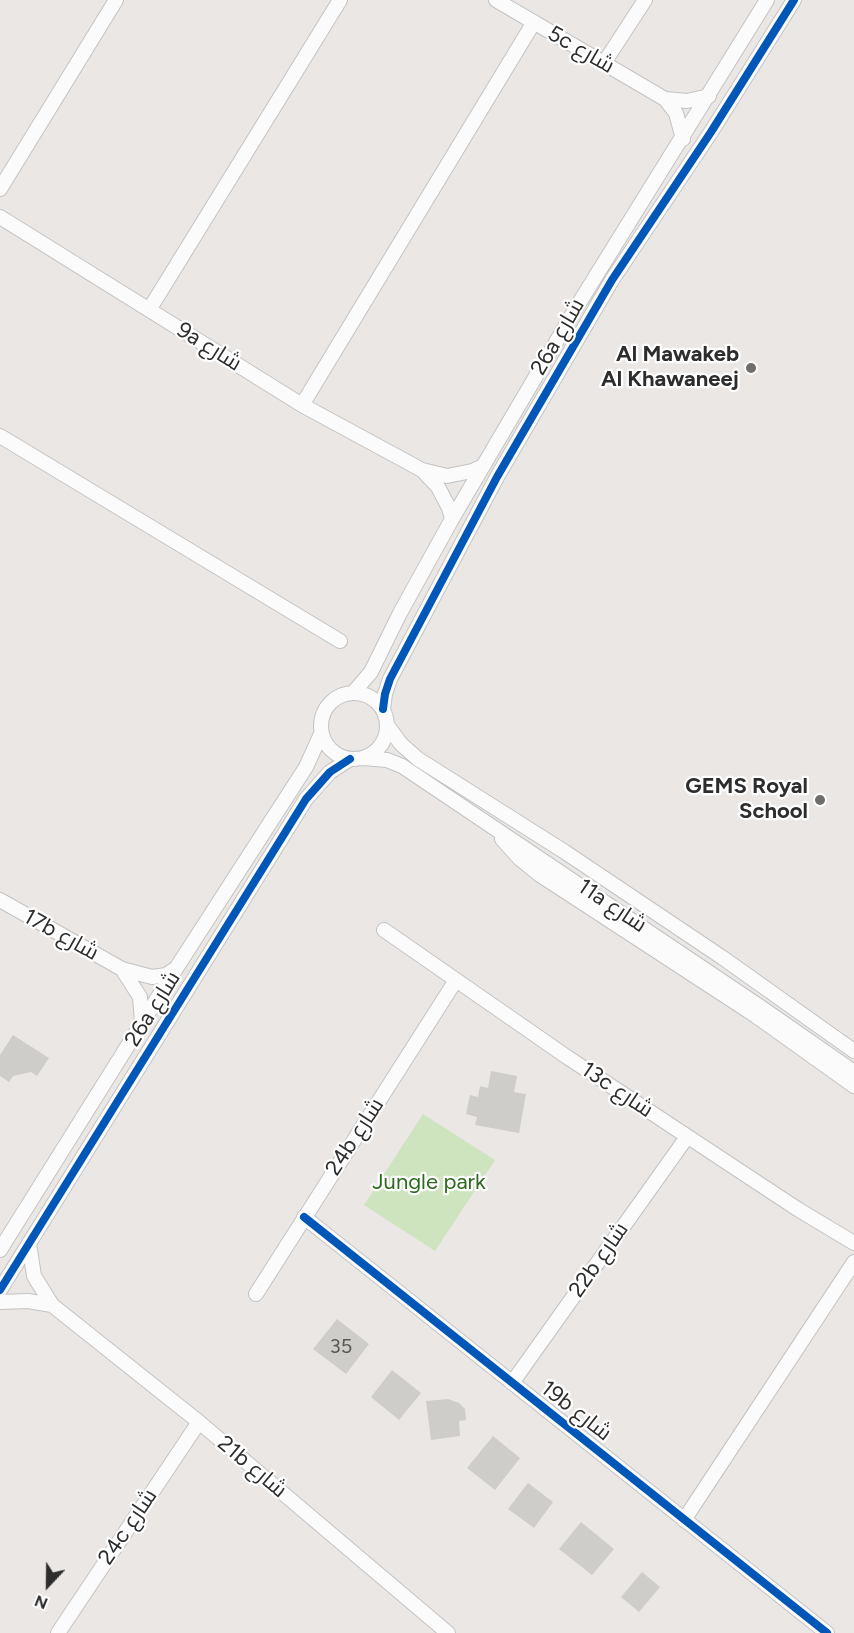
<!DOCTYPE html>
<html>
<head>
<meta charset="utf-8">
<style>
	body { margin:0 }
	#map { position:relative; width:854px; height:1633px; overflow:hidden; background:#eae7e4; font-family:Figtree,sans-serif }
	canvas { display:block }
	.north { position:absolute; left:18px; top:1555px; width:60px; height:60px; -webkit-text-stroke:4px #fff; paint-order:stroke; rotate:202deg; font-size:16px; font-weight:700; line-height:24px; text-align:center; color:#2d2d2d }
	.north::after { content:''; display:block; margin:auto; width:21px; height:27px; background:#2d2d2d; clip-path:polygon(50% 0,100% 100%,50% 72%,0 100%) }
</style>
</head>
<body>
<div id="map">
<canvas width="854" height="1633"></canvas>
<div class="north">N</div>
</div>
<script>
const ctx = document.querySelector('canvas').getContext('2d');
ctx.lineJoin = 'round';
function paint(path, color) { ctx.fillStyle = color; ctx.fill(path, 'evenodd'); }
const toPath = rows => new Path2D(rows.map(r => 'M' + r).join(''));
function trace(path, color, width, dash) { ctx.strokeStyle = color; ctx.lineWidth = width; ctx.lineCap = dash ? 'butt' : 'round'; ctx.setLineDash(dash || []); ctx.stroke(path); }
function drawText(font, color, halo, rows, align = 'center') {
  ctx.font = font + ' Figtree,Cairo,sans-serif'; ctx.lineWidth = 4.5; ctx.setLineDash([]); ctx.textBaseline = 'middle'; ctx.strokeStyle = halo; ctx.fillStyle = color; for (const [text, x, y, turn = 0] of rows) {
    ctx.save(); ctx.translate(x, y); ctx.rotate((+turn || 0) * Math.PI / 180); ctx.textAlign = isNaN(turn) ? turn : align; if (halo) ctx.strokeText(text, 0, 0); ctx.fillText(text, 0, 0); ctx.restore();
  }
}
paint(toPath([
	[423,1114,495,1160,435,1251,364,1205]
]), '#cde4bf');
paint(toPath([
	[13,1035,49,1058,37,1076,31,1072,13,1076,9,1082,0,1076,0,1055],
	[491,1071,517,1076,514,1092,526,1094,519,1133,475,1125,477,1117,466,1114,470,1095,478,1097,480,1086,488,1088],
	[337,1319,369,1344,346,1374,313,1349],
	[392,1370,421,1393,399,1420,371,1397],
	[448,1399,459,1403,465,1409,466,1420,459,1421,460,1436,431,1440,426,1401],
	[493,1436,520,1458,495,1490,467,1468],
	[528,1483,553,1502,534,1528,508,1509],
	[581,1522,614,1549,592,1575,559,1549],
	[642,1572,660,1587,639,1612,621,1597]
]), '#cfcdca');
const minor = toPath([
	[496,0,665,99,676,113,683,139],
	[604,63,645,0],
	[665,99,687,101,709,96],
	[0,189,116,0],
	[0,217,302,405,422,470,447,476,472,471,483,466],
	[149,310,340,0],
	[302,405,534,22],
	[0,436,340,641],
	[424,472,438,487,449,508,452,519],
	'321 726a33 33 0 1 1 66 0a33 33 0 1 1-66 0Z',
	[353,693,371,672,400,613,452,519,576,308,767,0],
	[383,709,385,694,390,679,497,477,612,280,711,132,794,0],
	[387,725,401,744,418,759,565,852,723,958,854,1051],
	[363,758,387,760,402,766,762,1008,854,1072],
	[502,839,519,858,540,875,756,1016,854,1086],
	[0,900,122,969,152,977,166,975,175,969],
	[384,930,567,1057,799,1210,854,1243],
	[122,969,140,997,142,1022],
	[304,1217,827,1633],
	[29,1243,34,1276,52,1305,199,1422,448,1633],
	[0,1250,177,967,306,767,321,734],
	[0,1290,306,799,330,772,350,759],
	[256,1294,456,980],
	[0,1302,28,1301,52,1305],
	[512,1383,687,1137],
	[684,1520,854,1262],
	[58,1633,199,1422]
]);
trace(minor, '#c4c3c3', 16);
trace(minor, '#fcfbfb', 14);
trace(toPath([
	[383,709,385,694,390,679,497,477,612,280,711,132,794,0],
	[304,1217,827,1633],
	[0,1290,306,799,330,772,350,759]
]), '#0057b8', 8);
for (const [x, y, r, color] of [
	[751,368,6,"#6f6e6d"],
	[820,800,6,"#6f6e6d"]
]) { const dot = new Path2D(); dot.arc(x, y, r, 0, 2 * Math.PI); ctx.fillStyle = color; ctx.fill(dot); trace(dot, '#fff', 2); }
drawText('20px', '#575756', null, [
	["35",341,1347]
]);
drawText('22px', '#2d2d2d', '#fff', [
	["5c شارع",581,50,30],
	["26a شارع",558,337,-60],
	["9a شارع",209,347,32],
	["11a شارع",612,906,34],
	["17b شارع",61,935,29],
	["26a شارع",153,1009,-58],
	["13c شارع",617,1090,34],
	["24b شارع",355,1137,-57],
	["22b شارع",599,1260,-55],
	["19b شارع",576,1411,38],
	["21b شارع",252,1467,40],
	["24c شارع",128,1527,-56]
]);
drawText('bold 22px', '#2d2d2d', '#fff', [
	["Al Mawakeb",739,355],
	["Al Khawaneej",739,380],
	["GEMS Royal",808,787],
	["School",808,812]
], 'right');
drawText('22px', '#2d681f', '#fff', [
	["Jungle park",429,1183]
]);
</script>
</body>
</html>
